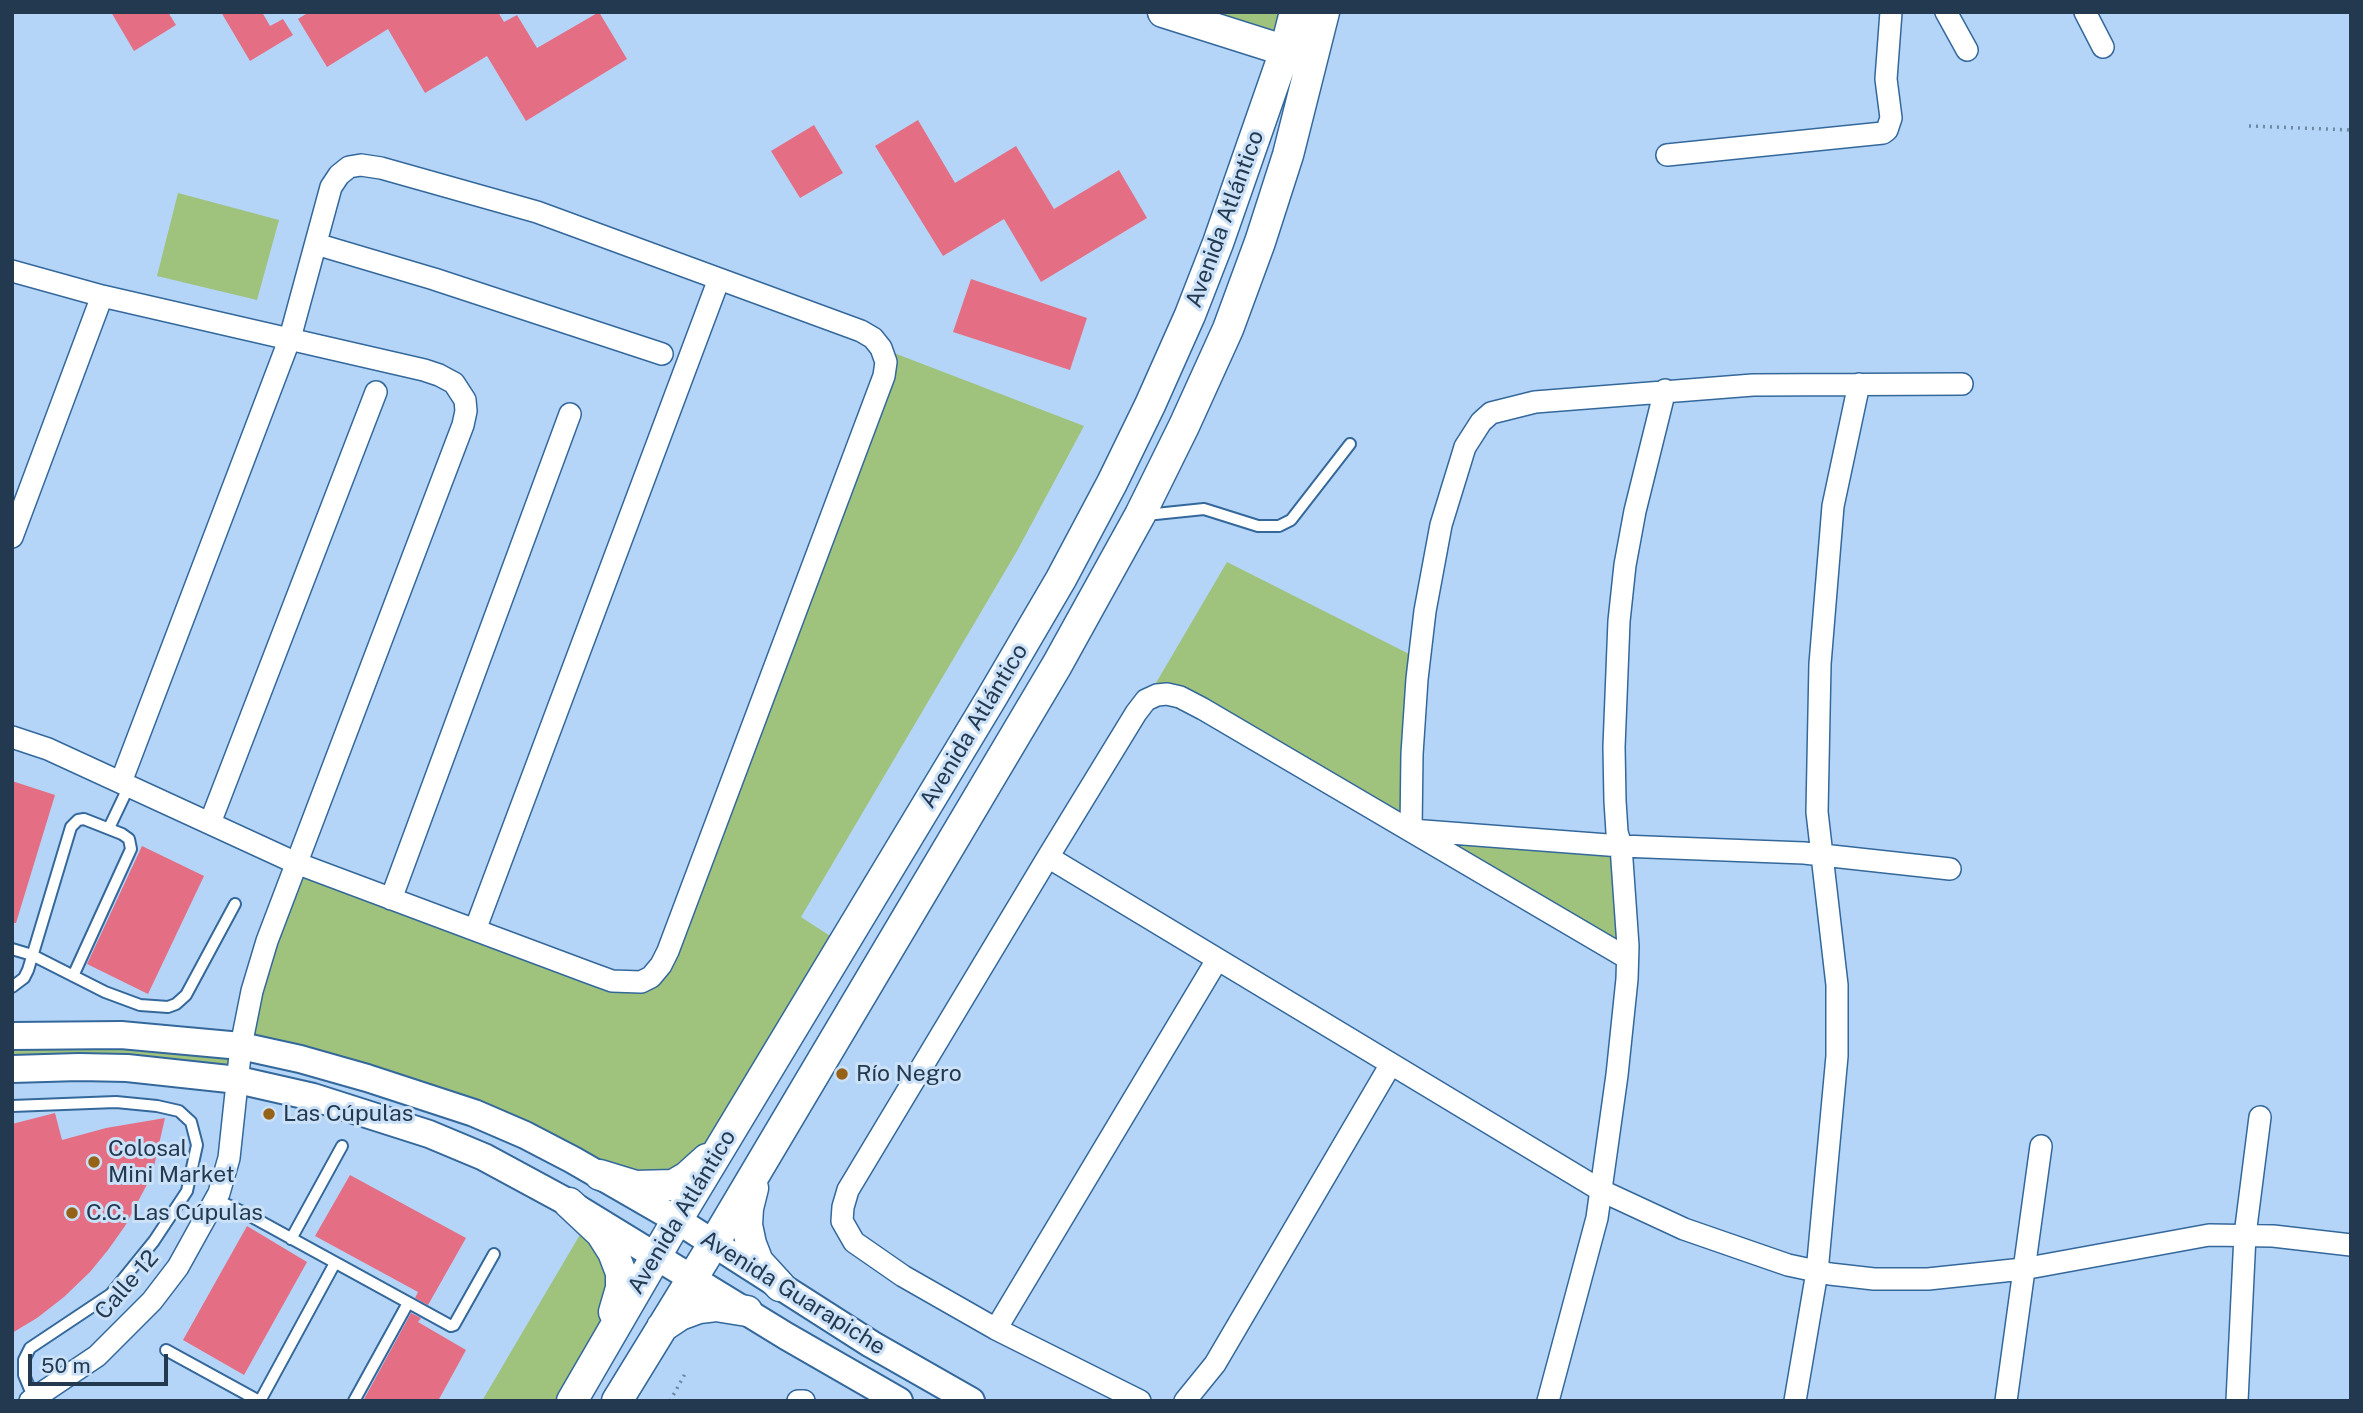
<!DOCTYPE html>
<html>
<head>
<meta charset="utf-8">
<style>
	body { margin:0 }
	#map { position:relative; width:2363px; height:1413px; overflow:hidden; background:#b4d5f7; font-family:"Public Sans",sans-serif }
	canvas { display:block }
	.frame { position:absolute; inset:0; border:14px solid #233950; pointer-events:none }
	.scale { position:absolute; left:28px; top:1354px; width:140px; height:32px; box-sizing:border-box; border:4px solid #233950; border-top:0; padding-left:9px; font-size:21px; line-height:24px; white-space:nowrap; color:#233950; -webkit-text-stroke:5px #cbe1f8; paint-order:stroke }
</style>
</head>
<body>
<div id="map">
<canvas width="2363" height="1413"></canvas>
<div class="frame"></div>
<div class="scale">50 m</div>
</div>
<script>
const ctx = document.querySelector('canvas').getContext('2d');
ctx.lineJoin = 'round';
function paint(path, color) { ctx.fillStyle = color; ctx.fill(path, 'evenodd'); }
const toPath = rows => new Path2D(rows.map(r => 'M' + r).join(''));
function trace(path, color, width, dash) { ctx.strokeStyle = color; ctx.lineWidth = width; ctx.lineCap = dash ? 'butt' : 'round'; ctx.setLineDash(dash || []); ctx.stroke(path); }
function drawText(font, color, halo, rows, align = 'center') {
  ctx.font = font + ' "Public Sans",sans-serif'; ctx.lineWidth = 6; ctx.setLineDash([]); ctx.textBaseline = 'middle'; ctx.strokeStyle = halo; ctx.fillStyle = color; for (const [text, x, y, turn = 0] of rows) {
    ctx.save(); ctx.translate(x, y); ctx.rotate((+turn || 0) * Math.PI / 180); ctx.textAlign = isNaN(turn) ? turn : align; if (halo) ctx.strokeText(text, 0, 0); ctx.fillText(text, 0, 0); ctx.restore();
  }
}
paint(toPath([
	[1163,12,1273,12,1293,19,1285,51],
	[178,193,279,220,257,300,157,276],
	[881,348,1084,426,1017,551,801,917,844,945,726,1139,673,1185,573,1160,242,1046,238,1080,12,1069,12,1036,241,1046,296,863,590,973,651,976,884,376],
	[1227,562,1419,659,1412,754,1411,830,1621,846,1627,958,1203,709,1180,697,1167,694,1157,695,1146,700],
	[588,1221,621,1273,572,1401,482,1401]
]), '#9fc27c');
paint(toPath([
	[111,12,168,12,176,25,134,51],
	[221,12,262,12,270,26,283,19,293,35,250,61],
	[309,12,498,12,504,22,517,15,537,48,599,12,627,59,526,121,487,56,425,93,388,29,327,67,298,19],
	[918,120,955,183,1016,146,1054,209,1119,170,1147,218,1041,282,1004,219,943,256,875,146],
	[814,125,843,173,800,198,771,151],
	[971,279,1087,318,1070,370,953,332],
	[12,781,55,795,16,923,12,923],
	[142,846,204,876,148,994,87,964],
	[55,1113,62,1140,106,1128,165,1118,152,1175,125,1226,108,1250,90,1272,64,1297,37,1318,12,1333,12,1124],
	[350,1175,466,1238,428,1305,415,1298,418,1292,315,1236],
	[247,1226,307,1262,244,1375,183,1340],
	[411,1313,421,1318,418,1322,466,1350,438,1401,363,1401]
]), '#e46f85');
const service = toPath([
	[1146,515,1204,509,1258,526,1279,526,1291,520,1350,444],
	[109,828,129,786],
	[12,949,32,955,105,992,140,1005,168,1007,176,1004,186,995,235,904],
	[12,987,24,978,28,970,71,827,78,820,84,819,122,834,129,839,131,849,73,976],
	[12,1106,116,1102,157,1106,179,1111,191,1122,197,1145,187,1191,154,1241,111,1294,30,1348,24,1360,24,1375,34,1399],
	[215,1199,245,1213,451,1326,454,1325,494,1254],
	[291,1239,342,1146],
	[166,1350,259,1401],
	[260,1401,335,1263],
	[354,1401,408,1303]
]);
const minor = toPath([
	[1946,12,1967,50],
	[2085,12,2103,47],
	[1667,155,1883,133,1887,130,1891,118,1886,79,1891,12],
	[316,244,434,279,662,354],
	[12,271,102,296,424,370,439,375,454,383,465,400,466,411,463,425,267,941,252,991,241,1046,229,1158,219,1193,178,1267,152,1301,97,1356,30,1401],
	[12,537,102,296],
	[12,737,48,749,296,863,590,973,612,981,641,982,651,977,661,965,668,951,884,376,886,362,881,348,873,338,861,331,537,212,381,168,361,165,349,167,339,175,331,187,290,338,121,782],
	[210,823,376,392],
	[1048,857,1602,1191,1684,1229,1788,1265,1830,1274,1874,1279,1928,1279,2023,1269,2209,1235,2273,1236,2351,1245],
	[1950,869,1804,853,1621,846,1411,830,1412,754,1417,679,1425,611,1441,525,1465,447,1481,422,1491,413,1535,402,1753,385,1962,384],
	[391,899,570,414],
	[475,930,719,279],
	[996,1329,1217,960],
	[798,1401,804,1401],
	[1140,1401,996,1329,903,1276,854,1242,842,1221,843,1207,848,1190,1048,857,1136,713,1146,700,1157,695,1167,694,1180,697,1203,709,1627,958],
	[1185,1401,1215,1364,1391,1064],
	[1548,1401,1597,1218,1617,1075,1627,979,1628,946,1621,846,1617,832,1615,801,1614,747,1619,621,1625,565,1635,511,1665,390],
	[1795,1401,1817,1272,1837,1056,1837,985,1817,812,1820,664,1833,506,1859,384],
	[2006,1401,2041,1146],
	[2237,1401,2245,1235,2260,1117]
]);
const tertiary = toPath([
	[12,1036,121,1035,241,1046,300,1059,367,1078,474,1113,525,1135,573,1160,677,1220,871,1344,971,1401],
	[12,1069,79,1067,127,1068,238,1080,313,1097,429,1134,484,1157,569,1203,786,1336,899,1401]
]);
const secondary = toPath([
	[1163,12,1302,56],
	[600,1175,636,1186,673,1185,687,1177,707,1159],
	[753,1188,748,1208,747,1225,751,1244,758,1262,780,1286],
	[569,1203,601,1233,613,1252,621,1273,621,1288,614,1312],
	[662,1327,680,1315,699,1308,716,1306,747,1311],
	[572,1401,677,1220,992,697,1061,579,1112,483,1150,405,1190,315,1218,243,1285,51,1295,12],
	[617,1401,714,1243,1057,665,1140,515,1184,426,1228,329,1260,242,1288,155,1324,12]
]);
trace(service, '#34689b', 14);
trace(minor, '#34689b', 24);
trace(tertiary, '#34689b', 30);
trace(secondary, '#34689b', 33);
trace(toPath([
	[2249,126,2351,130],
	[670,1401,685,1374]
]), '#6d89a5', 3.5, [2, 5]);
trace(service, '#fff', 10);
trace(minor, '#fff', 21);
trace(tertiary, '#fff', 26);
trace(secondary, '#fff', 30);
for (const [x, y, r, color] of [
	[842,1074,7,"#966218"],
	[269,1114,7,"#966218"],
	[94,1162,7,"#966218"],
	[72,1213,7,"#966218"]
]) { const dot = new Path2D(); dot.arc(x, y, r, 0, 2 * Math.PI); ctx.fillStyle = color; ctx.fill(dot); trace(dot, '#cbe1f8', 2.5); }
drawText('23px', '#233950', '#cbe1f8', [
	["Avenida Atlántico",1225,219,-70],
	["Avenida Atlántico",974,726,-59],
	["Avenida Atlántico",682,1212,-59],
	["Calle 12",127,1285,-49],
	["Avenida Guarapiche",793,1293,32]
]);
drawText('23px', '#233950', '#cbe1f8', [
	["Río Negro",856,1074],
	["Las Cúpulas",283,1114],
	["Colosal",108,1149],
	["Mini Market",108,1175],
	["C.C. Las Cúpulas",86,1213]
], 'left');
</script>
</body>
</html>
